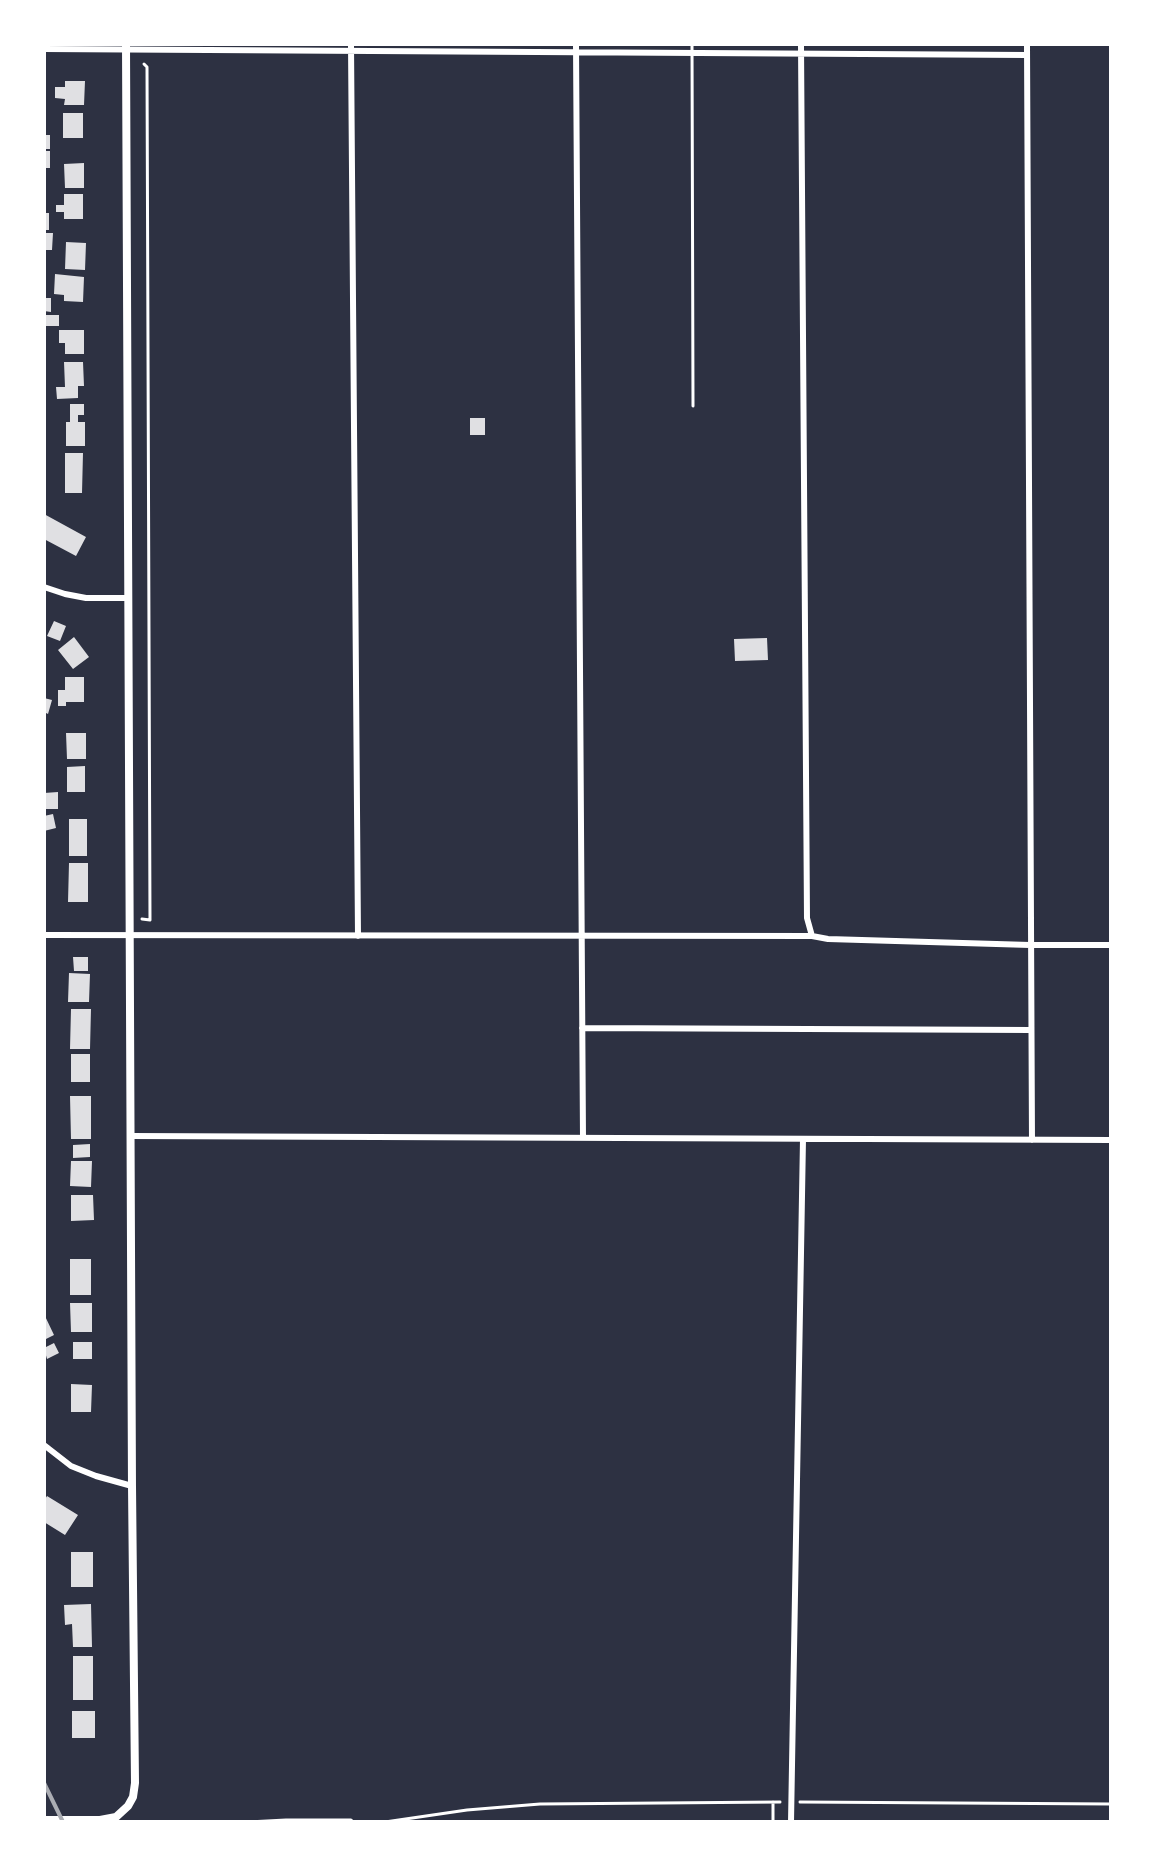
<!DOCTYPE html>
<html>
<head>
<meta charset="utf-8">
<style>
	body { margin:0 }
	#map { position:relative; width:1155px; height:1866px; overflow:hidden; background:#2d3142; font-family:Helvetica,sans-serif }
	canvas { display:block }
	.frame { position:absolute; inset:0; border:46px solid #fff; pointer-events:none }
</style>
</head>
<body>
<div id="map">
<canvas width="1155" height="1866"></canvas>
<div class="frame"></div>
</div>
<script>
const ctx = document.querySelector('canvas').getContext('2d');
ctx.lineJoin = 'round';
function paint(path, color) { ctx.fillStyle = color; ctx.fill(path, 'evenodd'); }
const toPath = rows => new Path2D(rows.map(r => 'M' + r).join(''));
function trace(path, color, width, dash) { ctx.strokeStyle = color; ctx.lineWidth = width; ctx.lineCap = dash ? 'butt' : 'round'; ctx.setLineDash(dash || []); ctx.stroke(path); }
paint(toPath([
	[65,81,85,81,84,105,64,105,65,99,55,98,55,87,65,87],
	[63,113,83,113,83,138,63,138],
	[44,135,50,135,50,149,44,149],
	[44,151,50,151,50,168,44,168],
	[84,163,84,188,65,188,64,164],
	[64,194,83,194,83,219,64,219,64,212,56,212,56,205,64,205],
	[44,213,49,213,49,230,44,230],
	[44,233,53,233,52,250,44,250],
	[66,242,86,243,85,270,65,269],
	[55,274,84,277,83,302,64,301,64,295,54,294],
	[44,298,51,298,51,312,44,311],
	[45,315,59,315,59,326,45,326],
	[59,330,84,330,84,354,65,354,65,343,59,343],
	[64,362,83,362,84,386,78,386,78,398,57,399,56,387,65,387],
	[70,404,84,404,84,415,78,415,78,422,85,422,85,446,66,446,66,422,70,422],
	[470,418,485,418,485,435,470,435],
	[65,453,83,453,82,493,65,493],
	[44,514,86,537,76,556,44,539],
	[54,621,66,626,60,641,47,636],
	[74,637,89,657,73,669,58,650],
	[767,638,768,660,735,661,734,639],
	[65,677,84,677,84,702,66,702,66,706,58,706,58,690,65,690],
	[44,698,52,700,48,714,44,712],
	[66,733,86,733,86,759,67,759],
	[85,766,85,792,67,792,67,767],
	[58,792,58,809,44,809,44,793],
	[53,814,56,828,44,831,44,816],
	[69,819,87,819,87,856,69,856],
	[69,863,88,863,88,902,68,902],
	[73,957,88,957,88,971,74,971],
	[69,973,90,974,89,1002,68,1002],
	[71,1009,91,1009,90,1049,70,1049],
	[71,1054,90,1054,90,1082,71,1082],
	[70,1096,91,1096,91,1139,71,1139],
	[90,1144,90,1157,73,1158,73,1145],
	[71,1161,92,1161,91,1187,70,1186],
	[71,1195,93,1195,94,1220,71,1221],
	[70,1259,91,1259,91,1295,70,1295],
	[70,1303,92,1303,92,1332,71,1332],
	[44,1314,54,1335,44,1340],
	[73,1342,92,1342,92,1359,73,1359],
	[54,1343,59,1353,47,1359,44,1348],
	[71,1384,92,1385,91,1412,71,1412],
	[47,1496,78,1515,65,1535,44,1522,44,1501],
	[71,1552,93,1552,93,1587,71,1587],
	[91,1604,92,1647,73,1647,72,1624,65,1625,64,1605],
	[73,1656,93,1656,93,1700,73,1700],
	[72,1711,95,1711,95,1738,72,1738]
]), '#e0e0e3');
trace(toPath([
	[142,919,150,920,147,67,144,64],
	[773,1802,773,1822],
	[800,1802,1111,1804],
	[248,1822,286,1820,351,1820,353,1822],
	[385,1822,467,1810,540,1804,780,1802]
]), '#fff', 3);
trace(toPath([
	[692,44,693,406]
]), '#fff', 3);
trace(toPath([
	[351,44,358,936],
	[576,44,583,1138],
	[801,44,807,918,812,936],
	[1027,44,1032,1140],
	[44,49,1027,55],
	[44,587,65,594,86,598,128,598],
	[44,935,812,936,828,939,1030,945,1111,945],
	[582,1028,1031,1030],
	[130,1136,1111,1140],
	[44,1445,71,1466,96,1476,132,1486],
	[791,1822,803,1139]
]), '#fff', 6);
trace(toPath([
	[44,1820,100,1820,116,1817,128,1806,133,1797,135,1783,132,1486,126,44]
]), '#fff', 8);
trace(toPath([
	[44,1783,63,1822]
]), '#abadb3', 4);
</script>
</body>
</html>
